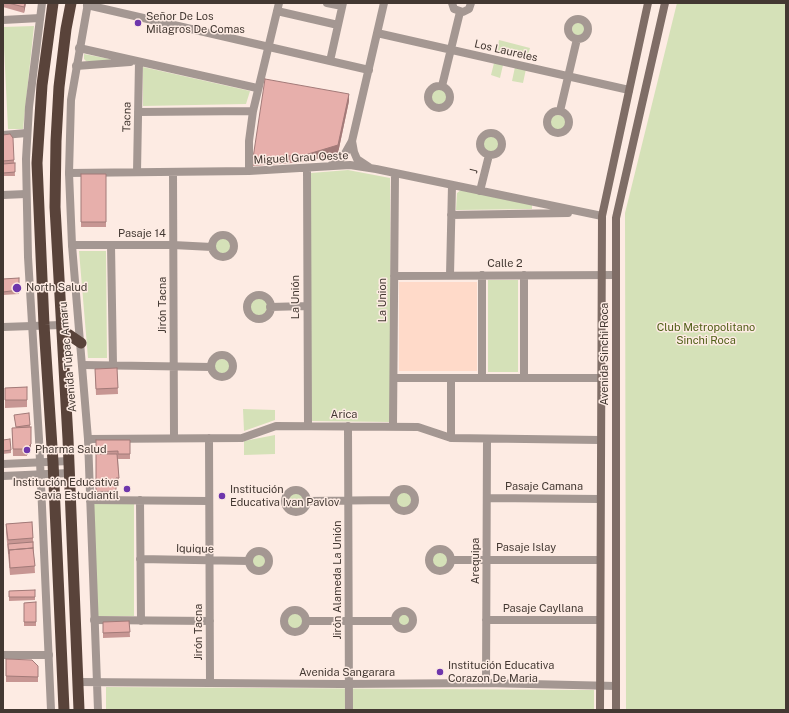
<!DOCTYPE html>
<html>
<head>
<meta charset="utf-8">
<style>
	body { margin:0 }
	#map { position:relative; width:789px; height:713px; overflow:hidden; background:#fdebe3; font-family:"Public Sans",sans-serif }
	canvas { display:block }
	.frame { position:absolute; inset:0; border:4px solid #433832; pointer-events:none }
</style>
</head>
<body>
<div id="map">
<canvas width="789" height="713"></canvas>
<div class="frame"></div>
</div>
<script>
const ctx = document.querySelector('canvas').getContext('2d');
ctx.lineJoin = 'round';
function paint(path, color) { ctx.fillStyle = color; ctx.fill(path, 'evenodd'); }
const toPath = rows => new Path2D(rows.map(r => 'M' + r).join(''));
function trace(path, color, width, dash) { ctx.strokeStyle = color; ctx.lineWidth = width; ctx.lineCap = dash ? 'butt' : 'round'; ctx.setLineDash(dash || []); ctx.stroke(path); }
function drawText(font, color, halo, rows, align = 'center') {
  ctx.font = font + ' "Public Sans",sans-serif'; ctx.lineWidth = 3; ctx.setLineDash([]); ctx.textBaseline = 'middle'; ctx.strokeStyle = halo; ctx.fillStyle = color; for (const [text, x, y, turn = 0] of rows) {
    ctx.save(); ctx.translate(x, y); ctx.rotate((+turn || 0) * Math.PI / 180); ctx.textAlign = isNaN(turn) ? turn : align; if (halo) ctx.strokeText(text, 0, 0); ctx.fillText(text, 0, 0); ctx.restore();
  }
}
paint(toPath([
	[399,282,477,282,477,371,399,371]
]), '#ffdac9');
paint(toPath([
	[677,3,786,3,786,710,626,710,625,213],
	'572 29a7 7 0 1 1 14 0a7 7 0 1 1-14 0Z',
	[34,26,23,129,8,129,3,27],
	[499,40,530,48,527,58,497,51],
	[84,54,110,59,110,61,86,61,84,59],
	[494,63,503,65,500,78,491,75],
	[143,67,250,91,246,104,143,106],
	[515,67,526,69,523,83,512,81],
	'431 97a8 8 0 1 1 16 0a8 8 0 1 1-16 0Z',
	'550 123a8 8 0 1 1 16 0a8 8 0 1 1-16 0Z',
	'483 144a8 8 0 1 1 16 0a8 8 0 1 1-16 0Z',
	[348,170,390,178,391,422,311,421,311,173],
	[461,190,532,205,532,209,456,210,457,193],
	'214 246a9 9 0 1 1 18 0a9 9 0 1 1-18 0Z',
	[79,251,106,251,107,358,88,358],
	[488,280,518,280,518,372,488,372],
	'249 306a10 10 0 1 1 20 0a10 10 0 1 1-20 0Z',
	'214 367a8 8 0 1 1 16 0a8 8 0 1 1-16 0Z',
	[243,409,275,410,275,420,244,431],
	[275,435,275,454,244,455,244,441],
	'395 500a9 9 0 1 1 18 0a9 9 0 1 1-18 0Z',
	'288 501a8 8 0 1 1 16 0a8 8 0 1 1-16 0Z',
	[91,503,134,504,134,616,96,616],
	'431 560a9 9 0 1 1 18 0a9 9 0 1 1-18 0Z',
	'252 561a7 7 0 1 1 14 0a7 7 0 1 1-14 0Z',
	'396 621a8 8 0 1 1 16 0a8 8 0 1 1-16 0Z',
	'287 621a8 8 0 1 1 16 0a8 8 0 1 1-16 0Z',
	[106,687,594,690,594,710,106,710]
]), '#d5e1b8');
trace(toPath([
	[327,3,342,6],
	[452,3,454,9,463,12,469,9,471,3],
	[87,5,369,70],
	[277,11,338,25],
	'568 29a10 10 0 1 1 20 0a10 10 0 1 1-20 0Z',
	[3,20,40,18],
	[377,33,629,90],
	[79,48,257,88],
	[330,61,343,3],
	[76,66,130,62],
	'428 97a11 11 0 1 1 22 0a11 11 0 1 1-22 0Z',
	[442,86,460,12],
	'547 122a11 11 0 1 1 22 0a11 11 0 1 1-22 0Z',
	[560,111,577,39],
	[138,112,253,111],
	'480 144a11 11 0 1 1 22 0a11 11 0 1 1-22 0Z',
	[3,135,27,133],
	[352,141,354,152,357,159,369,167],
	[332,164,343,157,352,141,384,3],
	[307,168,308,426],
	[249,171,249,141,253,111,279,3],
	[137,172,139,62],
	[173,172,174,438],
	[69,173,249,171,350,165,376,169,602,216],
	[480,191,489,155],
	[3,195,26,194],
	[451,215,568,213],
	'212 246a11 11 0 1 1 22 0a11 11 0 1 1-22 0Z',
	[72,245,173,245,212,247],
	[111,245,113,365],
	[450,275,452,185],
	[482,275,482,378],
	[524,275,524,378],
	[394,276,616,275],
	'247 307a12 12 0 1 1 24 0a12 12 0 1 1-24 0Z',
	[270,307,307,306],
	[3,327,61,325],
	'211 366a11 11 0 1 1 22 0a11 11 0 1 1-22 0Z',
	[83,365,211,367],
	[394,378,600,378],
	[348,426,349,710],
	[393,426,395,173],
	[209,438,210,683],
	[451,438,451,378],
	[88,439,242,438,276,426,418,427,451,438,600,440],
	'393 500a11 11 0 1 1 22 0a11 11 0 1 1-22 0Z',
	'285 501a11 11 0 1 1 22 0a11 11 0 1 1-22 0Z',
	[487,498,600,499],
	[90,500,209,501],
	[140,500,141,621],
	[308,501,392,500],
	'429 560a11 11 0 1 1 22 0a11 11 0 1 1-22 0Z',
	'249 561a10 10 0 1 1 20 0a10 10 0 1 1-20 0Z',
	[140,559,249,561],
	[451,560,600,560],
	'284 621a11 11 0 1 1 22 0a11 11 0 1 1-22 0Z',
	'395 620a9 9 0 1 1 18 0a9 9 0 1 1-18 0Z',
	[94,620,210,621],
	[486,620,600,620],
	[306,621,394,621],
	[3,655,49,655],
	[486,683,487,439]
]), '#a49792', 8);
trace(toPath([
	[42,3,29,107,26,159,28,257,39,439,51,710],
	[88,3,71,100,69,173,72,245,88,439,98,710],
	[3,464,69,461],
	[3,476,70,473],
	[78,682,341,684,486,683,616,686]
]), '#a49792', 8);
trace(toPath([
	[600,710,602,216,648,3],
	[616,710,616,218,665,3]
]), '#7f6d66', 8);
trace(toPath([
	[53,3,42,85,37,163,44,325,53,462,64,710],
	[71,3,66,29,59,87,56,141,55,207,68,439,79,710],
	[62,330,81,343]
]), '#59433a', 11);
paint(toPath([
	[3,3,26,3,24,13,3,7],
	[349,101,338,153,305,162,253,166,253,158],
	[3,135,14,160,15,176,3,176],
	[81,174,106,174,106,227,81,227],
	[19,278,19,294,3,295,3,279],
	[117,368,118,394,96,395,95,369],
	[27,387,27,407,5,408,5,388],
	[14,415,30,425,31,451,26,456,13,456,12,428,16,428],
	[3,440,11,450,11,453,3,454],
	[96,440,130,440,130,459,118,459,118,457,119,481,116,481,116,494,96,495],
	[32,522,35,573,10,575,6,532,6,524],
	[35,590,35,600,9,601,9,591],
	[36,602,36,626,24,626,24,603],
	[129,621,130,637,103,638,103,622],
	[6,659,38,666,38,682,6,682]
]), '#c79693');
paint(toPath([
	[25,3,26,3,24,13,24,7],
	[349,94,349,101,338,153,305,162,305,155],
	[31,444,31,451,26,456,26,449]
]), '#a27a78');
const building = toPath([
	[8,3,25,3,24,7,8,3],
	[265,79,349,94,338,145,305,155,253,158,265,79],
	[10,134,13,138,14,160,3,161,3,135,10,134],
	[15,163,15,172,3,173,3,164,15,163],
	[81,174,106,174,106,222,81,222,81,174],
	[19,278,19,290,3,292,3,279,19,278],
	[117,368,118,388,96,389,95,369,117,368],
	[27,387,27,400,5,400,5,388,27,387],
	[29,413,30,425,16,427,14,415,29,413],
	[31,427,31,444,26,449,13,449,12,428,31,427],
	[10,439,11,450,3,451,3,440,10,439],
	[96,440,130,440,130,454,118,454,118,451,96,452,96,440],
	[96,454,117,454,119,478,116,478,116,491,96,492,96,454],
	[32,522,33,538,8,540,6,524,32,522],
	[33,542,33,548,9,550,9,554,8,544,33,542],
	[33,548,35,566,10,568,9,550,33,548],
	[35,590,35,597,9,597,9,591,35,590],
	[36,602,36,622,24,622,24,603,36,602],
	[129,621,130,632,103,633,103,622,129,621],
	[6,659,32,660,38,666,38,677,6,676,6,659]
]);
paint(building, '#e7afab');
trace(building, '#a27a78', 1);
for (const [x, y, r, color] of [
	[138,23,4,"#6e36ac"],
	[17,288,5,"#6e36ac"],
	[27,450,4,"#6e36ac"],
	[127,489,4,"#6e36ac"],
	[222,496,4,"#6e36ac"],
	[440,672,4,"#6e36ac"]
]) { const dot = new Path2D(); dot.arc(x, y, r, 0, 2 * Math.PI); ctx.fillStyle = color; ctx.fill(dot); trace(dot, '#fdebe3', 1.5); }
drawText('11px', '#433832', '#fdebe3', [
	["Señor De Los",146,17],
	["Milagros De Comas",146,30],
	["North Salud",26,288],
	["Pharma Salud",35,450],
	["Institución Educativa",119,483,"right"],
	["Savia Estudiantil",119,496,"right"],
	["Institución",230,490],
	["Educativa Ivan Pavlov",230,503],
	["Institución Educativa",448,666],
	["Corazon De Maria",448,679]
], 'left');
drawText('11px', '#433832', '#fdebe3', [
	["Los Laureles",506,51,13],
	["Tacna",127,117,-89],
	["Miguel Grau Oeste",301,158,-3],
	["J",474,171,-76],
	["Pasaje 14",142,234],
	["Calle 2",505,264],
	["La Unión",296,297,-90],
	["La Union",383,300,-90],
	["Jirón Tacna",163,305,-90],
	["Avenida Sinchi Roca",605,354,-90],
	["Avenida Túpac Amaru",68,357,-95],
	["Arica",344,415],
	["Pasaje Camana",544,487],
	["Pasaje Islay",526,548],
	["Iquique",195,549,1],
	["Arequipa",476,561,-90],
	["Jirón Alameda La Unión",338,580,-90],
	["Pasaje Cayllana",543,609],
	["Jirón Tacna",199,632,-90],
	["Avenida Sangarara",347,673]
]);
drawText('11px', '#505f17', '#fdebe3', [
	["Club Metropolitano",706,328],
	["Sinchi Roca",706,341]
]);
</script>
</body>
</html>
